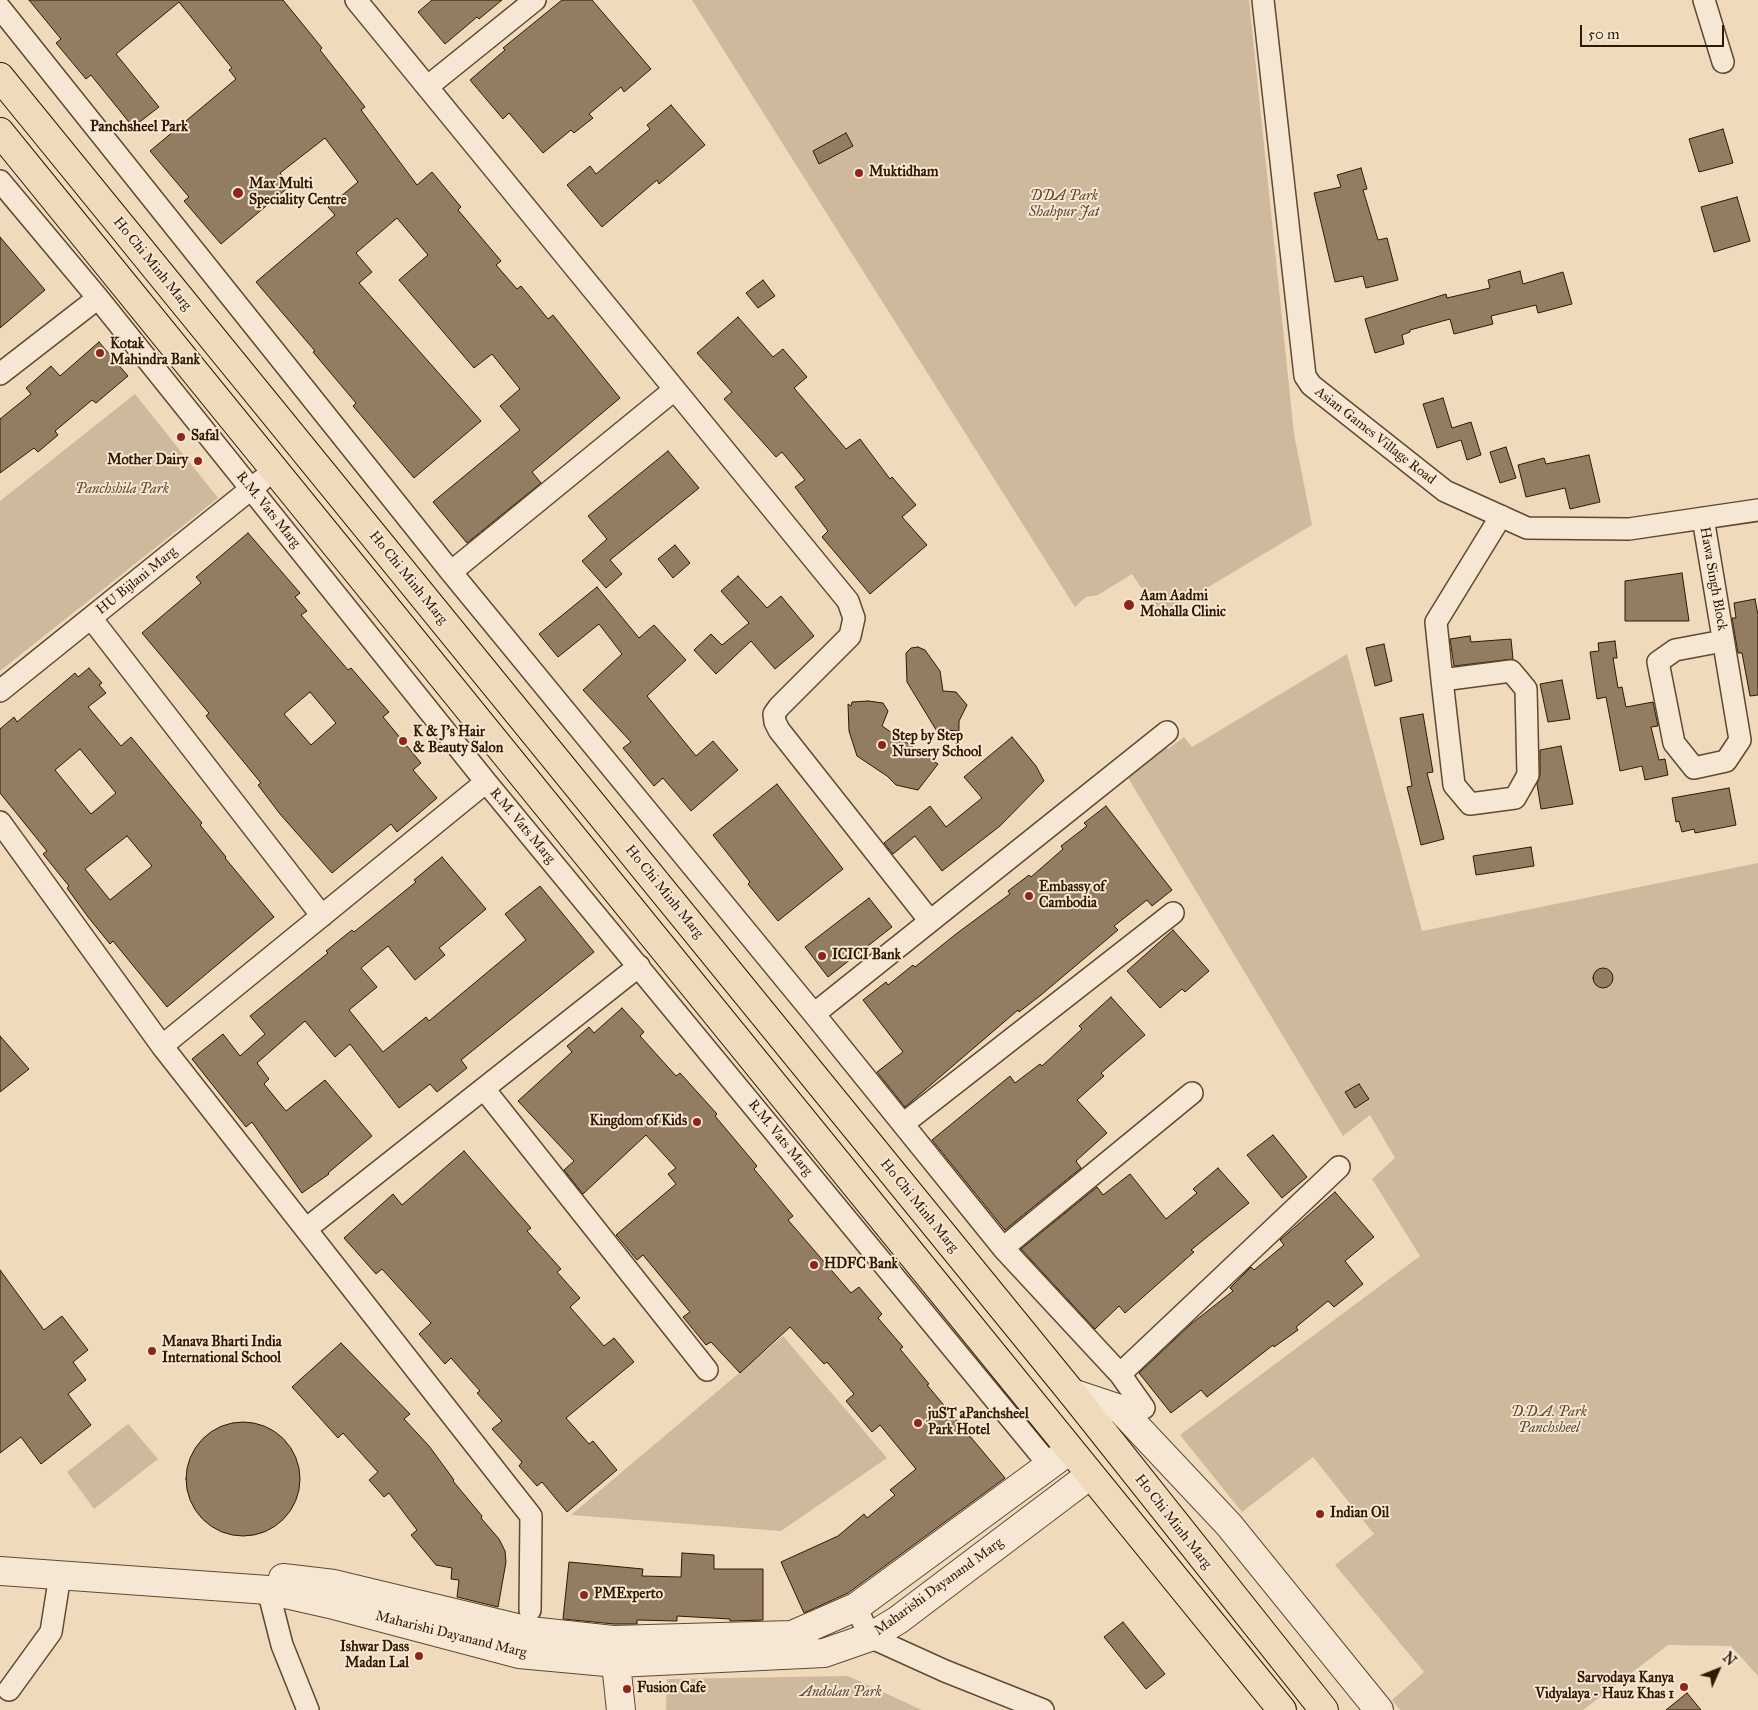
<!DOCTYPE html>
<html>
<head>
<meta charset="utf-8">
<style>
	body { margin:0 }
	#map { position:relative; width:1758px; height:1710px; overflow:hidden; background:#f0dabc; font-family:"IM FELL Great Primer",serif }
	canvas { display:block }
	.north { position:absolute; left:1693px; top:1645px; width:50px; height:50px; -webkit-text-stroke:4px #f5e7d3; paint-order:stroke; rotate:46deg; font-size:14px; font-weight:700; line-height:20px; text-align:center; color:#2f1900 }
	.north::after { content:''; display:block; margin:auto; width:18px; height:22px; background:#2f1900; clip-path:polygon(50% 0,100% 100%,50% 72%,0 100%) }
	.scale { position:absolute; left:1580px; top:25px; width:144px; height:22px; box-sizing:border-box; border:2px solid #2f1900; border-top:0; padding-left:6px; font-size:15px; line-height:18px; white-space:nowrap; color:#2f1900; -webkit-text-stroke:4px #f5e7d3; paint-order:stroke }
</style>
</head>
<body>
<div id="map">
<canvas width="1758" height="1710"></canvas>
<div class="north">N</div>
<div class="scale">50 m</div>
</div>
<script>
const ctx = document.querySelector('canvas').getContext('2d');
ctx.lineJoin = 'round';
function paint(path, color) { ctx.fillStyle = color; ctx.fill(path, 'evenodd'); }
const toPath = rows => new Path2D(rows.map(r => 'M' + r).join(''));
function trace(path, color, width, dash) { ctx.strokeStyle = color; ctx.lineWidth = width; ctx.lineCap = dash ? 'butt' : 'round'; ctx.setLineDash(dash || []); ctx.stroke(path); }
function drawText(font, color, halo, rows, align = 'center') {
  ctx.font = font + ' "IM FELL Great Primer",serif'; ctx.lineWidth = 4; ctx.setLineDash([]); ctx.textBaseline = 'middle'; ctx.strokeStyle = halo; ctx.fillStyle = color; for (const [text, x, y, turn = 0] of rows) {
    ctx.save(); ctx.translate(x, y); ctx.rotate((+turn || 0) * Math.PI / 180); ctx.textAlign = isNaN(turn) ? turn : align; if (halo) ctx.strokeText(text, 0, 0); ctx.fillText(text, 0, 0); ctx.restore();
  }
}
paint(toPath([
	[692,0,1249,0,1294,434,1312,525,1160,616,1132,574,1098,595,1086,597,1075,607],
	[135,394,218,498,0,671,0,501],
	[1347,654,1422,931,1758,863,1758,1676,1731,1646,1668,1645,1583,1710,1400,1710,1392,1700,1424,1672,1335,1565,1374,1534,1313,1457,1242,1512,1180,1435,1420,1256,1372,1179,1395,1158,1370,1115,1343,1136,1127,776,1163,745,1168,749,1184,737,1192,747],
	[783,1336,887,1458,781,1531,571,1515],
	[128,1424,158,1459,94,1509,67,1472],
	[848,1676,922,1710,666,1710,667,1679]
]), '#cfb99c');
const building = toPath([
	[29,0,283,0,322,48,320,50,365,107,361,110,417,185,432,172,461,207,458,210,501,261,496,265,517,289,521,286,548,319,553,315,620,398,532,472,541,483,467,543,433,502,520,430,500,406,520,389,492,354,474,368,399,280,428,255,397,218,356,253,372,272,359,283,481,421,414,478,353,406,356,403,313,352,315,351,256,282,335,215,328,207,358,182,325,138,280,173,291,185,221,244,184,201,189,197,150,151,236,79,229,70,232,68,179,2,116,54,159,107,133,127,91,75,86,79,56,43,61,39,29,0],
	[432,0,502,0,479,19,477,17,445,44,418,12,432,0],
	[562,0,592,0,651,69,624,92,621,87,589,114,593,118,574,133,571,130,543,153,509,113,503,119,470,80,505,50,503,48,562,0],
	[671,105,705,145,659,184,657,180,602,227,567,185,590,166,596,174,650,129,647,125,671,105],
	[1723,129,1733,163,1699,172,1689,139,1723,129],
	[846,133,853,146,819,164,813,151,846,133],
	[1361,168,1367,189,1363,190,1378,240,1387,238,1398,280,1366,288,1363,276,1335,282,1314,193,1341,187,1337,175,1361,168],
	[1737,197,1750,241,1714,252,1701,207,1737,197],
	[0,237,45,290,0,328,0,237],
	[1520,271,1523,284,1563,272,1572,304,1538,313,1536,305,1491,316,1493,324,1454,334,1450,319,1410,330,1410,332,1402,335,1404,344,1375,353,1365,319,1446,294,1447,298,1490,288,1488,280,1520,271],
	[763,280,775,296,758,308,746,293,763,280],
	[738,317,773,357,783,349,807,377,794,388,846,449,860,439,890,479,892,477,916,505,902,517,927,545,870,594,822,537,828,531,795,487,805,480,782,452,776,457,724,399,732,392,697,353,738,317],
	[99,342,128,376,96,403,92,400,55,431,58,435,38,452,34,448,0,473,0,419,31,394,26,388,51,366,60,376,99,342],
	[1443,398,1452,428,1471,422,1481,455,1467,460,1461,440,1437,448,1423,404,1443,398],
	[1506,447,1516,478,1500,483,1490,452,1506,447],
	[668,451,699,488,610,560,622,574,606,588,582,561,607,539,588,516,668,451],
	[1589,455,1600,502,1570,509,1565,488,1526,497,1518,465,1544,458,1546,464,1589,455],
	[248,533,300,593,295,597,307,611,301,615,348,670,351,668,389,712,383,717,421,763,413,770,437,798,397,832,391,824,332,873,280,814,258,785,261,783,206,716,209,713,142,633,201,583,196,577,248,533],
	[310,692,336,723,311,745,284,714,310,692],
	[675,545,690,563,673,578,658,559,675,545],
	[1682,573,1689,621,1625,621,1625,581,1682,573],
	[738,576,767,608,781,596,814,636,775,669,751,641,716,674,694,650,711,634,722,645,749,623,721,591,738,576],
	[597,587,639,638,654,625,686,660,647,696,696,756,713,741,738,770,691,811,663,778,654,786,623,748,631,742,583,690,622,654,599,624,558,657,539,634,597,587],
	[1755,599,1758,615,1758,695,1750,696,1742,653,1738,653,1732,618,1736,618,1734,603,1755,599],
	[1470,636,1471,642,1511,639,1513,659,1454,666,1450,639,1470,636],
	[1615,641,1617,658,1613,658,1618,688,1622,687,1626,707,1653,702,1658,726,1651,727,1659,760,1665,759,1668,775,1645,780,1642,766,1620,771,1606,697,1597,699,1590,652,1599,651,1598,643,1615,641],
	[1384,644,1392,681,1375,686,1366,648,1384,644],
	[918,647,925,650,940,671,943,691,956,692,967,705,959,721,959,731,946,730,938,733,907,682,906,653,911,648,918,647],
	[89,668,102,683,99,685,106,693,88,707,121,746,131,737,202,823,200,825,226,857,225,858,274,917,167,1007,113,941,110,944,88,917,67,888,69,886,43,854,47,851,0,793,0,729,14,717,17,722,75,673,78,677,89,668],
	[80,749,116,793,91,814,55,770,80,749],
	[127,836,152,866,110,900,85,869,127,836],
	[1562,680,1570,719,1548,722,1540,684,1562,680],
	[868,701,883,703,888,711,882,726,938,764,918,790,896,785,887,776,857,756,849,731,848,704,851,706,852,702,868,701],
	[1423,714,1433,772,1427,773,1444,839,1421,845,1407,787,1412,786,1400,718,1423,714],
	[1012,737,1036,766,1044,781,1000,826,942,871,915,836,893,854,884,843,930,806,946,827,982,798,964,777,1012,737],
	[1561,746,1573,804,1541,809,1537,784,1540,775,1540,750,1561,746],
	[777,784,843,869,778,921,748,884,750,882,713,835,777,784],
	[1729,788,1736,825,1695,833,1694,829,1682,832,1679,821,1676,822,1672,798,1729,788],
	[1106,806,1172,890,1152,906,1147,900,1114,926,1118,930,1041,995,1019,1012,1018,1010,905,1107,877,1072,903,1052,863,1000,886,982,888,985,913,965,915,967,956,934,1010,894,1008,891,1029,875,1031,877,1063,849,1061,846,1087,826,1084,823,1106,806],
	[1531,847,1534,866,1476,875,1473,856,1531,847],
	[442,857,486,909,439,948,445,955,415,980,388,946,361,968,377,987,349,1010,383,1052,426,1017,429,1021,526,940,505,914,540,886,594,952,461,1060,467,1068,437,1092,430,1084,399,1108,350,1044,335,1057,305,1021,257,1063,269,1079,264,1084,286,1111,325,1080,372,1136,328,1173,329,1174,302,1193,252,1122,246,1127,192,1059,223,1034,240,1056,265,1034,250,1016,328,953,326,951,352,930,354,932,416,882,414,880,442,857],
	[869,898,892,927,828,977,805,947,869,898],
	[1173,930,1209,971,1185,992,1182,989,1160,1008,1127,971,1173,930],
	'1593 978a10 10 0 1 1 20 0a10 10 0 1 1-20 0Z',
	[1111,997,1145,1035,1101,1073,1104,1076,1077,1100,1107,1133,1076,1161,1081,1168,1005,1230,932,1140,1010,1076,1015,1083,1040,1064,1042,1066,1082,1029,1079,1026,1111,997],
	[622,1008,644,1032,640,1036,676,1076,680,1073,717,1114,715,1116,757,1166,754,1169,793,1216,788,1220,851,1293,859,1287,882,1314,878,1318,903,1347,900,1349,929,1384,927,1385,1005,1478,848,1593,804,1613,781,1562,838,1536,864,1514,867,1518,895,1495,890,1490,916,1469,880,1425,872,1432,846,1401,854,1394,827,1362,824,1364,790,1327,740,1373,711,1342,706,1345,683,1317,690,1312,643,1255,637,1260,618,1237,616,1235,676,1184,668,1174,676,1168,646,1135,583,1194,564,1170,574,1161,518,1101,572,1052,567,1046,589,1027,594,1033,622,1008],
	[0,1036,29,1069,0,1092,0,1036],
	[1359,1084,1369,1099,1355,1108,1345,1092,1359,1084],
	[1273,1135,1307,1177,1282,1198,1247,1155,1273,1135],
	[464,1151,531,1228,527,1231,561,1269,557,1272,580,1298,570,1307,604,1346,614,1338,634,1362,566,1418,589,1444,593,1441,617,1470,567,1512,542,1482,537,1486,519,1466,522,1462,492,1429,502,1421,477,1393,480,1391,451,1358,445,1364,419,1334,431,1323,382,1269,376,1274,344,1238,393,1194,402,1205,464,1151],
	[1218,1168,1249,1203,1191,1250,1194,1252,1125,1313,1119,1306,1095,1329,1021,1249,1097,1187,1103,1195,1130,1174,1166,1219,1197,1193,1193,1189,1218,1168],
	[1335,1192,1374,1237,1345,1261,1363,1284,1334,1307,1328,1301,1296,1327,1298,1330,1274,1347,1273,1345,1207,1397,1201,1390,1171,1413,1139,1373,1191,1324,1233,1291,1230,1288,1251,1267,1254,1270,1284,1245,1280,1240,1335,1192],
	[0,1270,44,1330,62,1316,88,1350,73,1362,86,1380,68,1394,91,1425,41,1464,21,1437,0,1453,0,1270],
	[341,1343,410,1414,404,1419,429,1446,454,1480,453,1481,482,1516,481,1518,499,1539,505,1551,506,1562,498,1607,457,1597,459,1580,451,1579,452,1568,436,1565,411,1535,417,1530,389,1493,384,1497,369,1480,378,1472,343,1433,338,1438,292,1387,341,1343],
	'186 1479a57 57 0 1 1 114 0a57 57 0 1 1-114 0Z',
	[682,1553,714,1555,714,1569,763,1569,763,1620,730,1621,730,1619,677,1616,677,1621,637,1620,637,1624,614,1624,563,1619,569,1562,643,1569,642,1576,681,1577,682,1553],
	[1123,1622,1165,1674,1146,1689,1104,1637,1123,1622],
	[1687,1693,1701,1710,1666,1710,1687,1693]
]);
paint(building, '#937d62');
trace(building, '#2f1900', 1);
const minor = toPath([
	[356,0,848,601,854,618,850,636,779,707,774,714,775,722,779,730,930,921],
	[1263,0,1305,376,1311,385,1445,491,1527,528,1629,529,1758,510],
	[1704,0,1723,62],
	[0,8,451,572,814,1014,1003,1248,1120,1374,1144,1408],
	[427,87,535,0],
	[0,181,98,298,486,782,1050,1466],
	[0,374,98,298],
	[1703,518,1740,740,1726,761,1694,768,1674,743,1658,662,1675,650,1723,641],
	[451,572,674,390],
	[91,618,322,916],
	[1442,680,1511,671,1526,689,1528,775,1515,798,1470,804,1454,785,1442,680,1436,622,1501,516],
	[0,691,262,480],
	[0,822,162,1046,531,1516,530,1610],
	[814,1014,1167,732],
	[162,1046,486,782],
	[484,1089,707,1370],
	[903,1124,1173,913],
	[306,1229,639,966],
	[1003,1248,1192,1093],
	[1120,1374,1339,1167],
	[268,1590,282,1645,308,1710],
	[856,1607,870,1637,945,1671,1043,1710],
	[9,1690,51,1632,60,1575]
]);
const tertiary = toPath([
	[1072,1393,1120,1409,1229,1525,1379,1710],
	[0,1571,268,1590,330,1604,519,1654,617,1663,824,1653,870,1637,898,1620,1090,1475],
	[283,1578,334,1584,530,1631,613,1640,792,1635,856,1607,1070,1450],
	[614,1645,621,1710]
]);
const primary = toPath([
	[0,77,1072,1393,1324,1710],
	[0,132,1282,1710]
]);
trace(minor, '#5f492f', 24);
trace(tertiary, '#5f492f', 30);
trace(primary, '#2f1900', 30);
trace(minor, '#f5e7d3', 21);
trace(tertiary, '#f5e7d3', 28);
trace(primary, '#f0dabc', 28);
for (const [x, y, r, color] of [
	[859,173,5,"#8f2418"],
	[238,193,6,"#8f2418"],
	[100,353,5,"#8f2418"],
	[181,437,5,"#8f2418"],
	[198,461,5,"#8f2418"],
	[1129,605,6,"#8f2418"],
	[403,741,5,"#8f2418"],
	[882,745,5,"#8f2418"],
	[1029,896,5,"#8f2418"],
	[822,956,5,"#8f2418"],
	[697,1122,5,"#8f2418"],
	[814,1265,5,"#8f2418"],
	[152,1351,5,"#8f2418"],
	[918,1423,5,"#8f2418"],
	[1320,1514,5,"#8f2418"],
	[584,1595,5,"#8f2418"],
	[419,1656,5,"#8f2418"],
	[1684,1687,5,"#8f2418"],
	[627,1689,5,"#8f2418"]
]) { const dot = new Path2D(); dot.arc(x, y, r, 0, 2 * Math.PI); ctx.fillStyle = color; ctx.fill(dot); trace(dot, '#f5e7d3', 2); }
drawText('bold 14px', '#2f1900', '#f5e7d3', [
	["Muktidham",869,173],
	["Max Multi",249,185],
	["Speciality Centre",249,201],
	["Kotak",110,345],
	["Mahindra Bank",110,361],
	["Safal",191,437],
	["Mother Dairy",188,461,"right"],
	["Aam Aadmi",1140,597],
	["Mohalla Clinic",1140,613],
	["K & J's Hair",413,733],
	["& Beauty Salon",413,749],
	["Step by Step",892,737],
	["Nursery School",892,753],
	["Embassy of",1039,888],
	["Cambodia",1039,904],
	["ICICI Bank",832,956],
	["Kingdom of Kids",687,1122,"right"],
	["HDFC Bank",824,1265],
	["Manava Bharti India",162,1343],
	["International School",162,1359],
	["juST aPanchsheel",928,1415],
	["Park Hotel",928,1431],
	["Indian Oil",1330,1514],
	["PMExperto",594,1595],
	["Ishwar Dass",409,1648,"right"],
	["Madan Lal",409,1664,"right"],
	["Sarvodaya Kanya",1674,1679,"right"],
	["Vidyalaya - Hauz Khas 1",1674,1695,"right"],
	["Fusion Cafe",637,1689]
], 'left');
drawText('italic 14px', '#5f492f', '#f5e7d3', [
	["DDA Park",1064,197],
	["Shahpur Jat",1064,213],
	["Panchshila Park",122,490],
	["D.D.A. Park",1549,1413],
	["Panchsheel",1549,1429],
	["Andolan Park",841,1693]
]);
drawText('14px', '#2f1900', '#f5e7d3', [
	["Ho Chi Minh Marg",152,264,51],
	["Asian Games Village Road",1375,436,38],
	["R.M. Vats Marg",268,510,51],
	["Ho Chi Minh Marg",408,578,51],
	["Hawa Singh Block",1713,579,80],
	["HU Bijlani Marg",137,581,-39],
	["R.M. Vats Marg",522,826,50],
	["Ho Chi Minh Marg",664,892,51],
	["R.M. Vats Marg",780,1138,51],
	["Ho Chi Minh Marg",919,1206,51],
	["Ho Chi Minh Marg",1173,1522,52],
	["Maharishi Dayanand Marg",939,1587,-36],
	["Maharishi Dayanand Marg",451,1635,14]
]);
drawText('bold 15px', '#2f1900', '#f5e7d3', [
	["Panchsheel Park",139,127]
]);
</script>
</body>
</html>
